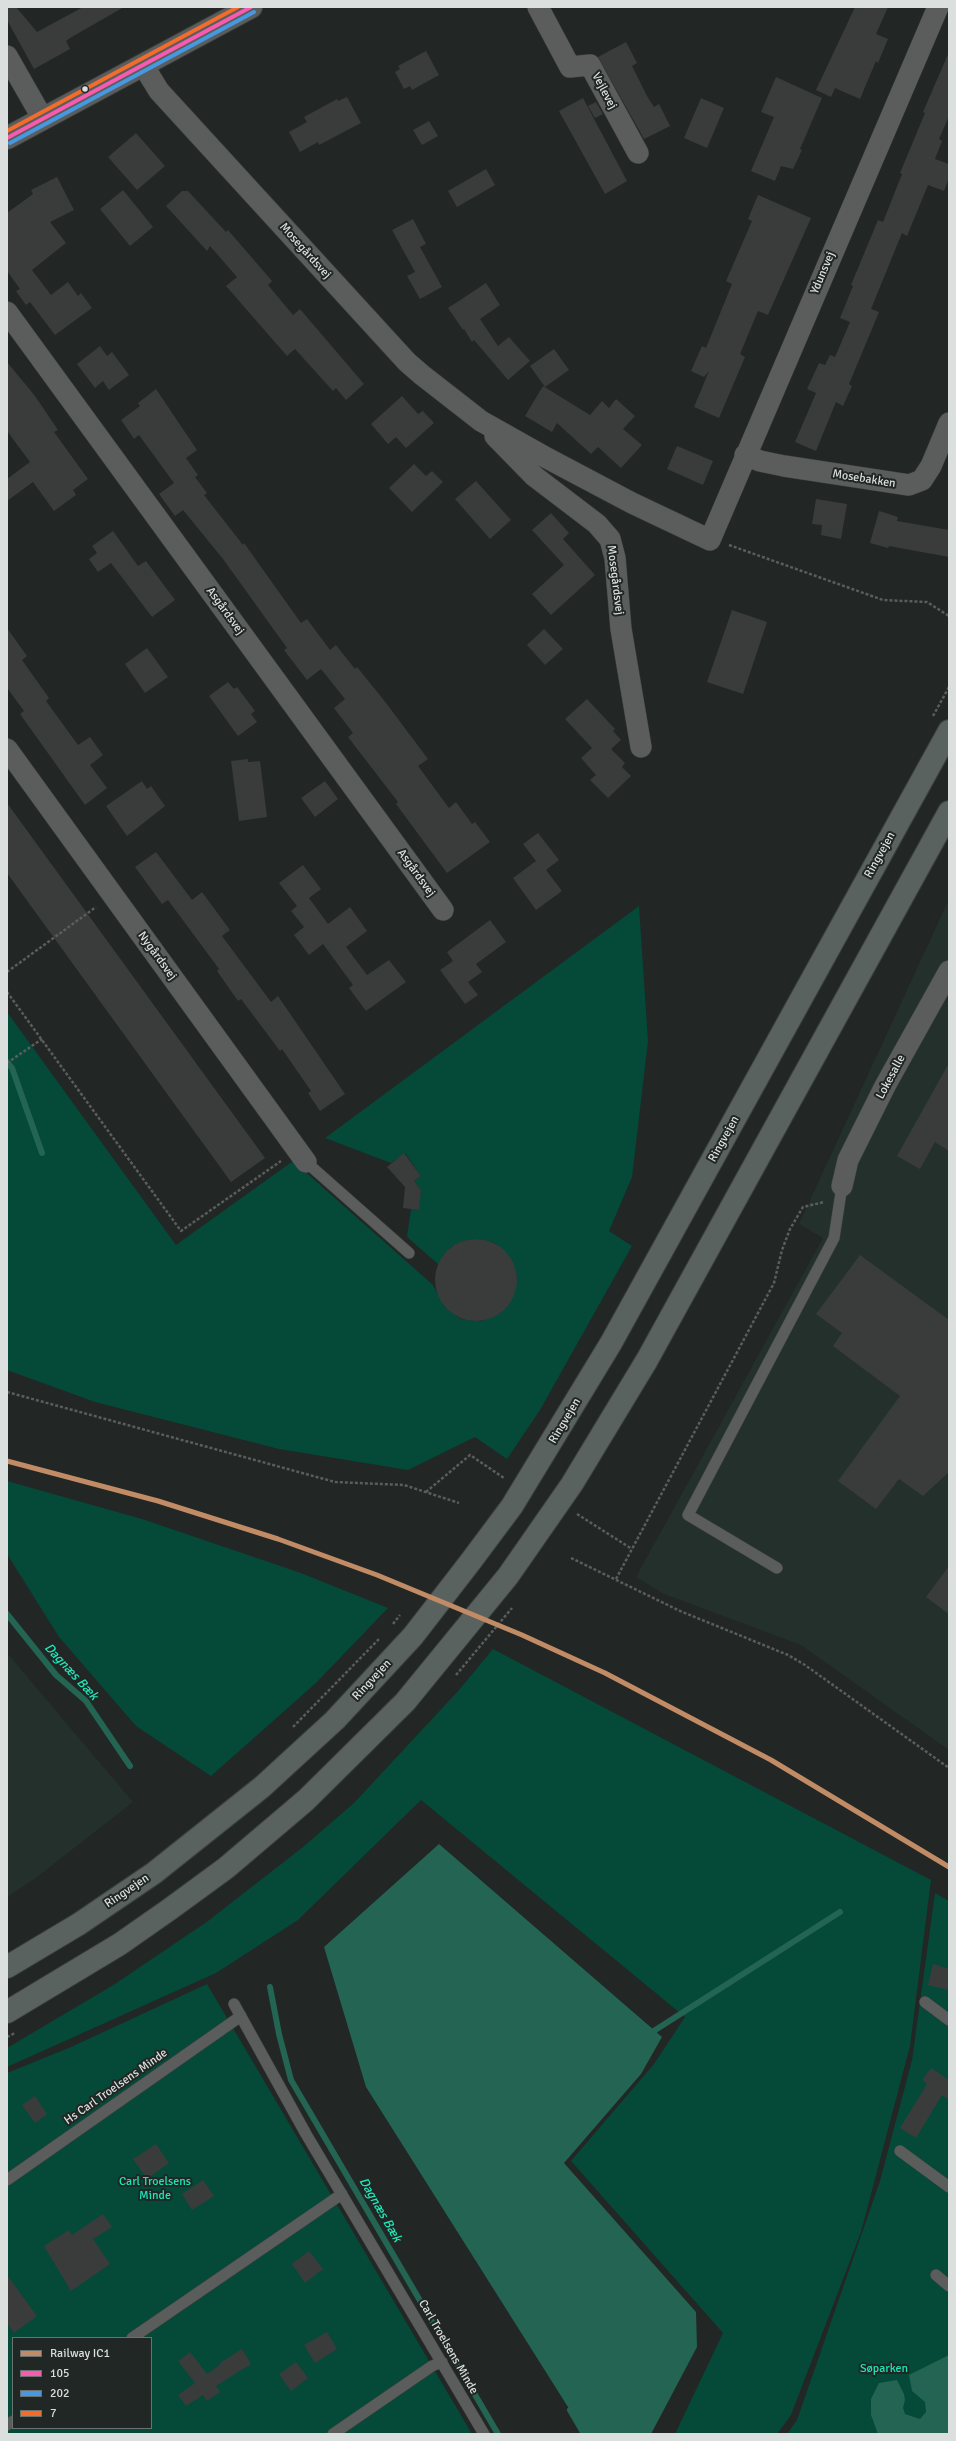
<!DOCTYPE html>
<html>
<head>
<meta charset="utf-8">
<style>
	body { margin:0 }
	#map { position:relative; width:956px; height:2441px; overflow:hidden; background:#222624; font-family:Signika,sans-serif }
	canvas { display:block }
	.frame { position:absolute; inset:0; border:8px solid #dbdfdd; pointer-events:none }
	.legend { position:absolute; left:12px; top:2337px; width:140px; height:92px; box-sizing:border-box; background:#212724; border:1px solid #6b716e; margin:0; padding:5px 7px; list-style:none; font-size:12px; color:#dbdfdd }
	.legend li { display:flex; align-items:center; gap:8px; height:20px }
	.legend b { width:20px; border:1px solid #6b716e }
</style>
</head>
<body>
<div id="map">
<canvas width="956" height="2441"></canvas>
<div class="frame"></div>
<ul class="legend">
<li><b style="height:5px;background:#c18c65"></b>Railway IC1</li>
<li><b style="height:5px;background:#f75aaf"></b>105</li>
<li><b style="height:5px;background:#4699e1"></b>202</li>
<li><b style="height:5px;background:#f36c2b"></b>7</li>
</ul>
</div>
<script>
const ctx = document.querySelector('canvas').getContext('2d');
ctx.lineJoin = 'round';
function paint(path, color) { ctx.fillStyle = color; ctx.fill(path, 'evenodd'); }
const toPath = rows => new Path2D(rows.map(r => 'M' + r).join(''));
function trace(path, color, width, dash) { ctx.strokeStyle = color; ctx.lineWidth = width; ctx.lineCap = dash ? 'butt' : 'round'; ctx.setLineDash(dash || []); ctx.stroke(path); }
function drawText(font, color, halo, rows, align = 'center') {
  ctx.font = font + ' Signika,sans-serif'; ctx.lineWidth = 4; ctx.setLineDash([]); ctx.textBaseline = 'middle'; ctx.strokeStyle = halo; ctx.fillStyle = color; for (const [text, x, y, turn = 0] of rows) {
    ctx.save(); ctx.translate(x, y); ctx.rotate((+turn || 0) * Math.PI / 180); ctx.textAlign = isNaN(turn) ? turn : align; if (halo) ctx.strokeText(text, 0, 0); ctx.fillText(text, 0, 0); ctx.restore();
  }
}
paint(toPath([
	[949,899,949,1750,801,1645,664,1594,636,1577,823,1238,799,1224],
	[7,1653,133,1802,37,1877,7,1897]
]), '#24302c');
paint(toPath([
	[639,906,648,1041,632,1177,609,1231,632,1246,540,1410,507,1459,475,1437,408,1470,279,1449,95,1402,7,1370,7,1012,176,1245,293,1161,433,1285,444,1306,452,1313,461,1319,481,1321,500,1313,513,1297,517,1276,509,1256,493,1242,471,1239,451,1247,438,1264,407,1237,411,1209,418,1210,421,1190,414,1181,421,1176,405,1153,391,1163,325,1138],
	[7,1481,142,1519,301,1573,388,1608,316,1683,211,1776,136,1726,59,1637,7,1554],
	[493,1649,931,1880,910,2046,861,2232,791,2415,777,2434,675,2434,723,2333,571,2161,654,2064,685,2017,421,1800,298,1920,216,1973,7,2067,7,2048,115,1984,208,1921,303,1847,354,1803,459,1690],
	[935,1893,949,1901,949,2434,787,2434,797,2420,880,2181,912,2060],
	[207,1984,472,2434,7,2434,7,2073,71,2047],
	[13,2338,151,2338,151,2428,13,2428]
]), '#054939');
paint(toPath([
	[439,1844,662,2037,641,2074,564,2163,696,2312,697,2347,651,2434,585,2434,366,2087,324,1947],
	[949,2355,949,2434,878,2434,871,2415,871,2399,879,2383,897,2380,904,2394,905,2400,903,2408,905,2414,920,2419,926,2412,925,2402,912,2391,909,2375]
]), '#236452');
trace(toPath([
	[7,1062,12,1068,42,1153],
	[7,1614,56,1675,86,1701,130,1766],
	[270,1987,279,2034,291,2080,498,2434],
	[649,2034,840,1912],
	[570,2410,584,2434]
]), '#236452', 6);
paint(toPath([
	[7,7,16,7,37,32,83,7,124,7,70,38,66,41,70,49,34,69,7,20],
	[855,7,888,7,876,34,888,39,878,63,876,61,860,99,835,88,831,97,816,90],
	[626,42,637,63,632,66,647,96,654,107,659,104,670,126,644,139,598,57],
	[426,51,439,75,412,90,410,86,404,89,395,72,400,69,398,66],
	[949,52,949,116,939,139,942,141,935,159,949,164,949,178,944,191,928,185,907,236,902,233,871,309,879,312,849,384,852,386,843,406,836,402,816,451,795,442,816,393,807,389,819,363,825,365,830,355,835,357,850,322,840,318,853,286,851,285,878,220,883,222,902,174,900,173,925,113,923,112],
	[776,77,822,98,800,149,802,150,793,169,781,166,775,181,751,171,774,117,761,112],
	[347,97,361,123,319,145,318,142,300,152,289,132,307,122,304,117,337,99,338,101],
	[583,98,627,181,605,194,559,111],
	[701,98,724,108,707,148,684,138],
	[596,102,603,114,595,118,588,106],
	[429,121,438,136,422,145,413,130],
	[136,133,165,166,137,190,108,157],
	[486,169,495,185,457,207,448,191],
	[57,177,74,210,50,222,66,243,32,270,51,295,68,282,78,296,81,293,92,308,55,335,30,302,26,305,16,291,20,289,7,271,7,213,33,194,31,190],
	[123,190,153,227,130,246,100,209],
	[182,191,188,191,226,232,228,230,272,281,268,285,293,315,300,309,364,384,346,400,336,388,333,391,295,349,287,356,226,286,237,277,210,246,207,251,166,206],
	[758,195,811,218,768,315,758,311,740,354,745,357,719,418,694,407,709,371,704,377,691,371,702,346,706,348,732,284,726,281,752,221,748,219],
	[413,219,426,244,420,247,442,287,420,299,407,276,415,272,392,230],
	[486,283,500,305,480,319,498,346,509,337,530,361,508,380,474,340,472,342,464,329,463,330,448,308],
	[100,346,107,356,112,352,129,375,109,390,103,381,95,388,77,364],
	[554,349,569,370,545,387,530,366],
	[7,362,35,396,58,430,54,432,88,479,73,490,76,495,54,511,33,482,7,501,7,479,30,462,7,431],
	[543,386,590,415,602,401,609,408,616,399,635,416,623,429,642,445,621,468,598,447,591,454,557,423,552,432,525,416],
	[156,389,197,450,186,458,198,475,195,477,207,493,204,495,243,545,244,543,301,623,307,619,330,650,336,645,355,669,357,667,383,699,428,759,418,766,449,808,456,802,472,824,475,822,490,842,447,873,396,804,398,802,348,737,353,733,334,708,345,699,321,669,307,680,284,650,287,648,223,559,183,510,175,516,159,494,174,483,139,435,134,439,121,420,140,406,138,403],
	[402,396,418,414,423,411,434,423,406,448,396,437,388,444,371,424],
	[677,446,713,461,703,485,667,469],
	[414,464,426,476,432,471,443,482,412,512,389,488],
	[476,481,511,520,490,539,455,499],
	[816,499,847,504,841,539,821,535,822,525,812,524],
	[879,511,898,517,897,521,949,530,949,557,889,546,888,548,870,543],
	[551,513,569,533,563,539,595,575,551,615,532,594,564,565,532,530],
	[113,531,138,566,146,561,175,600,152,617,111,563,98,572,89,559,97,553,92,546],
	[732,610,767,622,743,694,707,682],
	[7,628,27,656,22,660,49,698,46,701,78,745,90,737,103,755,90,765,107,788,85,805,20,714,24,711,7,688],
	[544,629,563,649,545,665,527,645],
	[147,648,168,677,145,693,125,664],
	[228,682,234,689,237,687,255,711,251,714,257,722,238,736,209,696],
	[587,699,615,729,613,731,621,740,611,749,625,763,622,767,631,776,608,798,590,780,596,775,581,758,592,748,565,719],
	[248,759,248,762,260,761,267,817,239,821,231,761],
	[142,781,147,789,151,786,165,806,127,836,106,806],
	[325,781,338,799,315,817,301,798],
	[7,803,265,1158,231,1182,7,873],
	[538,833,559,860,546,870,562,891,536,910,513,878,536,861,523,844],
	[156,852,192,900,202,892,230,930,222,936,271,1002,278,996,345,1094,320,1111,308,1093,311,1091,282,1049,280,1051,241,999,238,1001,217,971,219,969,168,900,162,904,135,867],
	[303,865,321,889,309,898,328,924,350,907,367,931,346,947,367,975,389,960,406,982,366,1011,349,988,353,985,323,944,309,955,294,935,304,927,291,911,297,906,279,883],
	[490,920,506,942,476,964,482,972,468,982,478,995,465,1004,440,970,453,961,447,952],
	[949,1063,949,1151,935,1142,920,1169,897,1156],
	[404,1153,421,1176,414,1181,421,1190,419,1210,403,1208,405,1187,387,1167],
	'435 1280a41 41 0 1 1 82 0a41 41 0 1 1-82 0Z',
	[860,1255,949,1320,949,1472,923,1496,899,1479,876,1509,838,1481,900,1396,833,1346,842,1333,816,1314],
	[949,1566,949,1614,926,1597],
	[933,1964,949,1969,949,1990,928,1985],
	[931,2068,949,2080,949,2100,942,2095,916,2138,900,2128,927,2084,922,2080],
	[35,2096,47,2114,35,2123,22,2105],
	[156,2144,169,2163,147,2179,133,2159],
	[203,2180,214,2196,192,2210,182,2194],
	[103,2214,112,2227,93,2239,110,2264,71,2291,44,2246,69,2230,72,2235],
	[309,2251,323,2269,305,2283,292,2264],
	[7,2275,37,2316,14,2333,7,2323],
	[327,2332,337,2349,315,2363,304,2345],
	[242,2349,251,2364,216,2386,220,2392,207,2401,203,2395,186,2406,178,2395,195,2383,178,2361,190,2352,207,2374,221,2364,220,2363],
	[296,2362,308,2378,291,2391,279,2374]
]), '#393c3b');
const lane = toPath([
	[306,1162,409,1253],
	[777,1568,688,1515,834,1238,842,1186],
	[925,2002,949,2020],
	[234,2004,306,2134,484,2434],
	[900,2151,949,2187],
	[7,2180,241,2016],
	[936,2275,949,2286],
	[132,2338,342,2194],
	[7,2425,13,2421],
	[333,2434,432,2366,442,2362]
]);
const street = toPath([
	[538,7,570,67,590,65,638,153],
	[7,56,43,119],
	[143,65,159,91,407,362,422,375,481,421,545,457,632,503,710,540,938,7],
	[7,312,443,910],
	[495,436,534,476,597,524,610,539,615,558,621,629,641,747],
	[745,455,760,461,784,466,909,485,922,480,931,466,949,423],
	[7,749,306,1162],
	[842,1186,848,1160,885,1086,949,971]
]);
const secondary = toPath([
	[7,138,251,7]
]);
const primary = toPath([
	[7,1967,79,1924,154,1873,262,1787,335,1720,413,1636,471,1561,512,1506,611,1343,949,731],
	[7,2012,120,1944,170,1909,226,1868,306,1800,405,1702,508,1576,572,1484,647,1360,949,812]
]);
trace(lane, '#3d413f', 12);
trace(street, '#3d413f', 22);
trace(secondary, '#3d413f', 24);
trace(primary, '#3d413f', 24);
trace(toPath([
	[729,545,883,600,927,602,949,616],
	[933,716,949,687],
	[7,972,96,907],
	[7,992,181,1231,281,1161],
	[7,1063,42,1039],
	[7,1392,335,1482,404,1485,459,1503],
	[426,1492,470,1455,504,1478],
	[577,1514,632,1549],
	[571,1558,680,1611,788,1655,805,1665,949,1768],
	[616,1579,774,1283,782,1250,790,1229,803,1207,824,1202],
	[393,1624,400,1615],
	[456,1675,512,1608],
	[293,1727,379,1639],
	[7,2037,15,2033]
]), '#5a5d5c', 2.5, [3, 2]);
trace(lane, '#5a5d5c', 11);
trace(street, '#5a5d5c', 21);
trace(secondary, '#5a5d5c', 22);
trace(primary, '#59625f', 22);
trace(toPath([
	[7,138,251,7]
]), '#f75aaf', 4);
trace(toPath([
	[10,143,254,12]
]), '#4699e1', 4);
trace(toPath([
	[7,131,238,7]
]), '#f36c2b', 4);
trace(toPath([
	[7,1461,158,1501,278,1539,377,1575,522,1635,605,1673,771,1760,949,1867]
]), '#c18c65', 5);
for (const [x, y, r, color] of [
	[85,89,3.5,"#dbdfdd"]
]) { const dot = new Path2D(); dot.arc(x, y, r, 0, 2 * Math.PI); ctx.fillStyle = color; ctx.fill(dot); trace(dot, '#212724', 1.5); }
drawText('12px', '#dbdfdd', '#212724', [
	["Vejlevej",604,91,62],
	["Mosegårdsvej",305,251,48],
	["Ydunsvej",823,273,-67],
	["Mosebakken",864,479,9],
	["Mosegårdsvej",615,580,83],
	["Asgårdsvej",225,611,54],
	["Ringvejen",880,855,-61],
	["Asgårdsvej",416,873,54],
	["Nygårdsvej",157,956,54],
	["Lokesalle",891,1077,-62],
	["Ringvejen",724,1139,-61],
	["Ringvejen",565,1421,-59],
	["Ringvejen",372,1680,-47],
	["Ringvejen",127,1891,-34],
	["Hs Carl Troelsens Minde",116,2087,-35],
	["Carl Troelsens Minde",448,2347,60]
]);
drawText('12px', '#1ae8ba', '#212724', [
	["Carl Troelsens",155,2182],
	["Minde",155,2196],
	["Søparken",884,2369]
]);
drawText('italic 13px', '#1ee9bb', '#212724', [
	["Dagnæs Bæk",71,1672,47],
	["Dagnæs Bæk",380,2210,60]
]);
</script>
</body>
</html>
